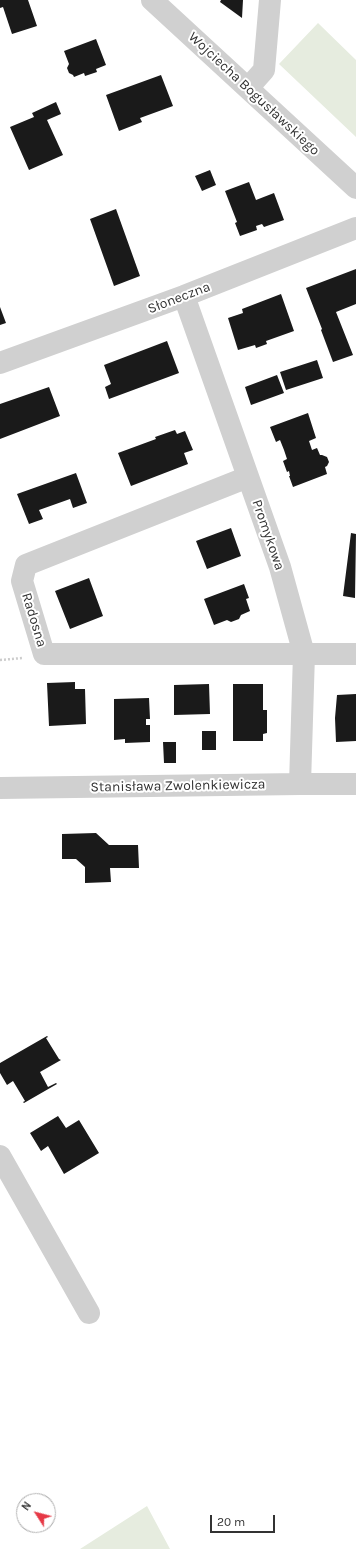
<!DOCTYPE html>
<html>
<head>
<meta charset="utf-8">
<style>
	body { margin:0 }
	#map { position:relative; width:356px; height:1549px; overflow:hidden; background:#fff; font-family:Karla,sans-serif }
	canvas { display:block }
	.north { position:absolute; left:16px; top:1493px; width:40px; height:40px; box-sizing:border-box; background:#fff; border:1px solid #adadad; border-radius:50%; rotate:306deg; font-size:11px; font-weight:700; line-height:16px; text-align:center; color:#333 }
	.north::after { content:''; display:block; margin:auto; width:14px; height:18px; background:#e63946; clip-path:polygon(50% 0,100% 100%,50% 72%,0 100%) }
	.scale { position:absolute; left:210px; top:1515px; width:65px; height:18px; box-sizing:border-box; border:2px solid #333; border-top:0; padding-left:5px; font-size:12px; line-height:14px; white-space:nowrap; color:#333; -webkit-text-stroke:3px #fff; paint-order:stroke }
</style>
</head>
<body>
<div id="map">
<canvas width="356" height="1549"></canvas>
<div class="north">N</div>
<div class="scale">20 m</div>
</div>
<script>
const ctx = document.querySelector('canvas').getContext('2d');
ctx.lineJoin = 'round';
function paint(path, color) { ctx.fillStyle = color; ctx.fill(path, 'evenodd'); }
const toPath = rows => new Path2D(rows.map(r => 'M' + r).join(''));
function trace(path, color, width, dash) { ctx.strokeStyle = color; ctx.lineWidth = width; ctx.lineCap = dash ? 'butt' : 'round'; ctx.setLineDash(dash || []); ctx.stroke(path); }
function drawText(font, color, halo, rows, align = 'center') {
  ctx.font = font + ' Karla,sans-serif'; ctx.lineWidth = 4; ctx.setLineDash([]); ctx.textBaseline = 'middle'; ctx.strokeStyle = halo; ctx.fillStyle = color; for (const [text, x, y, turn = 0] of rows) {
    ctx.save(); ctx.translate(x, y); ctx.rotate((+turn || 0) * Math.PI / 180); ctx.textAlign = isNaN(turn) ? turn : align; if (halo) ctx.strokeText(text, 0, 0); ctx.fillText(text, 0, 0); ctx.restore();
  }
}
paint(toPath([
	[318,23,356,60,356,137,279,64],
	[147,1506,170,1549,80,1549]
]), '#e6ecdf');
paint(toPath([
	[0,0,28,0,37,26,12,34,3,7,0,8],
	[221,0,243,0,242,18,220,2],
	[96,39,106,65,96,69,97,72,85,76,84,73,74,77,73,75,69,73,67,68,69,64,64,51],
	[161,75,173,106,140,118,142,122,119,131,106,95],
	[56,102,61,114,47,120,63,155,29,170,10,127,34,117,32,113],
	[210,170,216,185,202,191,195,176],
	[249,182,256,200,274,193,284,220,264,227,262,224,256,226,257,230,240,236,235,223,237,222,225,191],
	[116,209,140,276,114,286,90,219],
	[356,269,356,304,336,312,353,355,333,362,321,330,322,329,306,288],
	[281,294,294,331,266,341,267,344,256,348,255,345,238,350,228,318,243,313,242,309],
	[0,307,6,323,0,325],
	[167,341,179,373,109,399,105,387,111,384,104,365],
	[317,360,323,378,286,390,280,372],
	[277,375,284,393,251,405,245,387],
	[49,387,60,416,0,439,0,404],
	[308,413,316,438,309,441,312,450,317,448,320,455,322,455,327,457,329,462,327,466,325,467,327,474,293,487,289,476,290,476,289,471,287,472,283,461,287,459,284,450,280,440,276,442,270,427],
	[175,430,177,434,185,431,193,450,184,453,188,464,131,486,118,453,156,439,155,437],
	[76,473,87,503,73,508,70,499,39,510,43,519,29,524,17,494],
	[231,528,241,556,207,569,196,541],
	[351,533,356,534,355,598,343,596],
	[89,578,103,616,70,629,55,591],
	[244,584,249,598,246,599,250,611,241,615,239,619,231,622,227,620,214,625,204,599],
	[75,682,75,689,85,689,86,724,49,726,47,683],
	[209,684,210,714,174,715,174,685],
	[233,684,263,684,263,710,267,710,267,733,263,734,263,741,233,741],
	[356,694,356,741,336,742,335,718,337,695],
	[149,698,150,719,146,719,146,725,150,725,150,742,125,743,125,739,114,740,114,699],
	[202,731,216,731,216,750,202,750],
	[163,742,176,742,176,763,164,763],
	[96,833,109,845,138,845,139,868,110,868,111,882,85,883,85,867,76,859,62,859,62,834],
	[47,1036,48,1037,46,1038,59,1059,61,1060,40,1072,48,1087,56,1083,57,1084,24,1103,23,1102,25,1101,13,1081,7,1085,0,1073,0,1063],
	[58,1116,66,1128,79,1120,99,1153,64,1174,48,1146,41,1151,30,1133]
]), '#1a1a1a');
trace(toPath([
	[0,660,23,658]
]), '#cdcdcd', 2.5, [2, 2]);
trace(toPath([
	[152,0,356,188],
	[248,88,264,70,270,0],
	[184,296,280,567,304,654,300,784],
	[0,363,184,296,356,228],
	[248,477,26,565,22,581,44,654,356,654],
	[0,788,300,784,356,784],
	[0,1156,89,1313]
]), '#d0d0d0', 22);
drawText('14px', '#333', '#fff', [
	["Wojciecha Bogusławskiego",254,94,43],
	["Słoneczna",179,298,-21],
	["Promykowa",268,535,71],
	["Radosna",34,620,73],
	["Stanisława Zwolenkiewicza",178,786,-1]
]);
</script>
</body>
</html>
